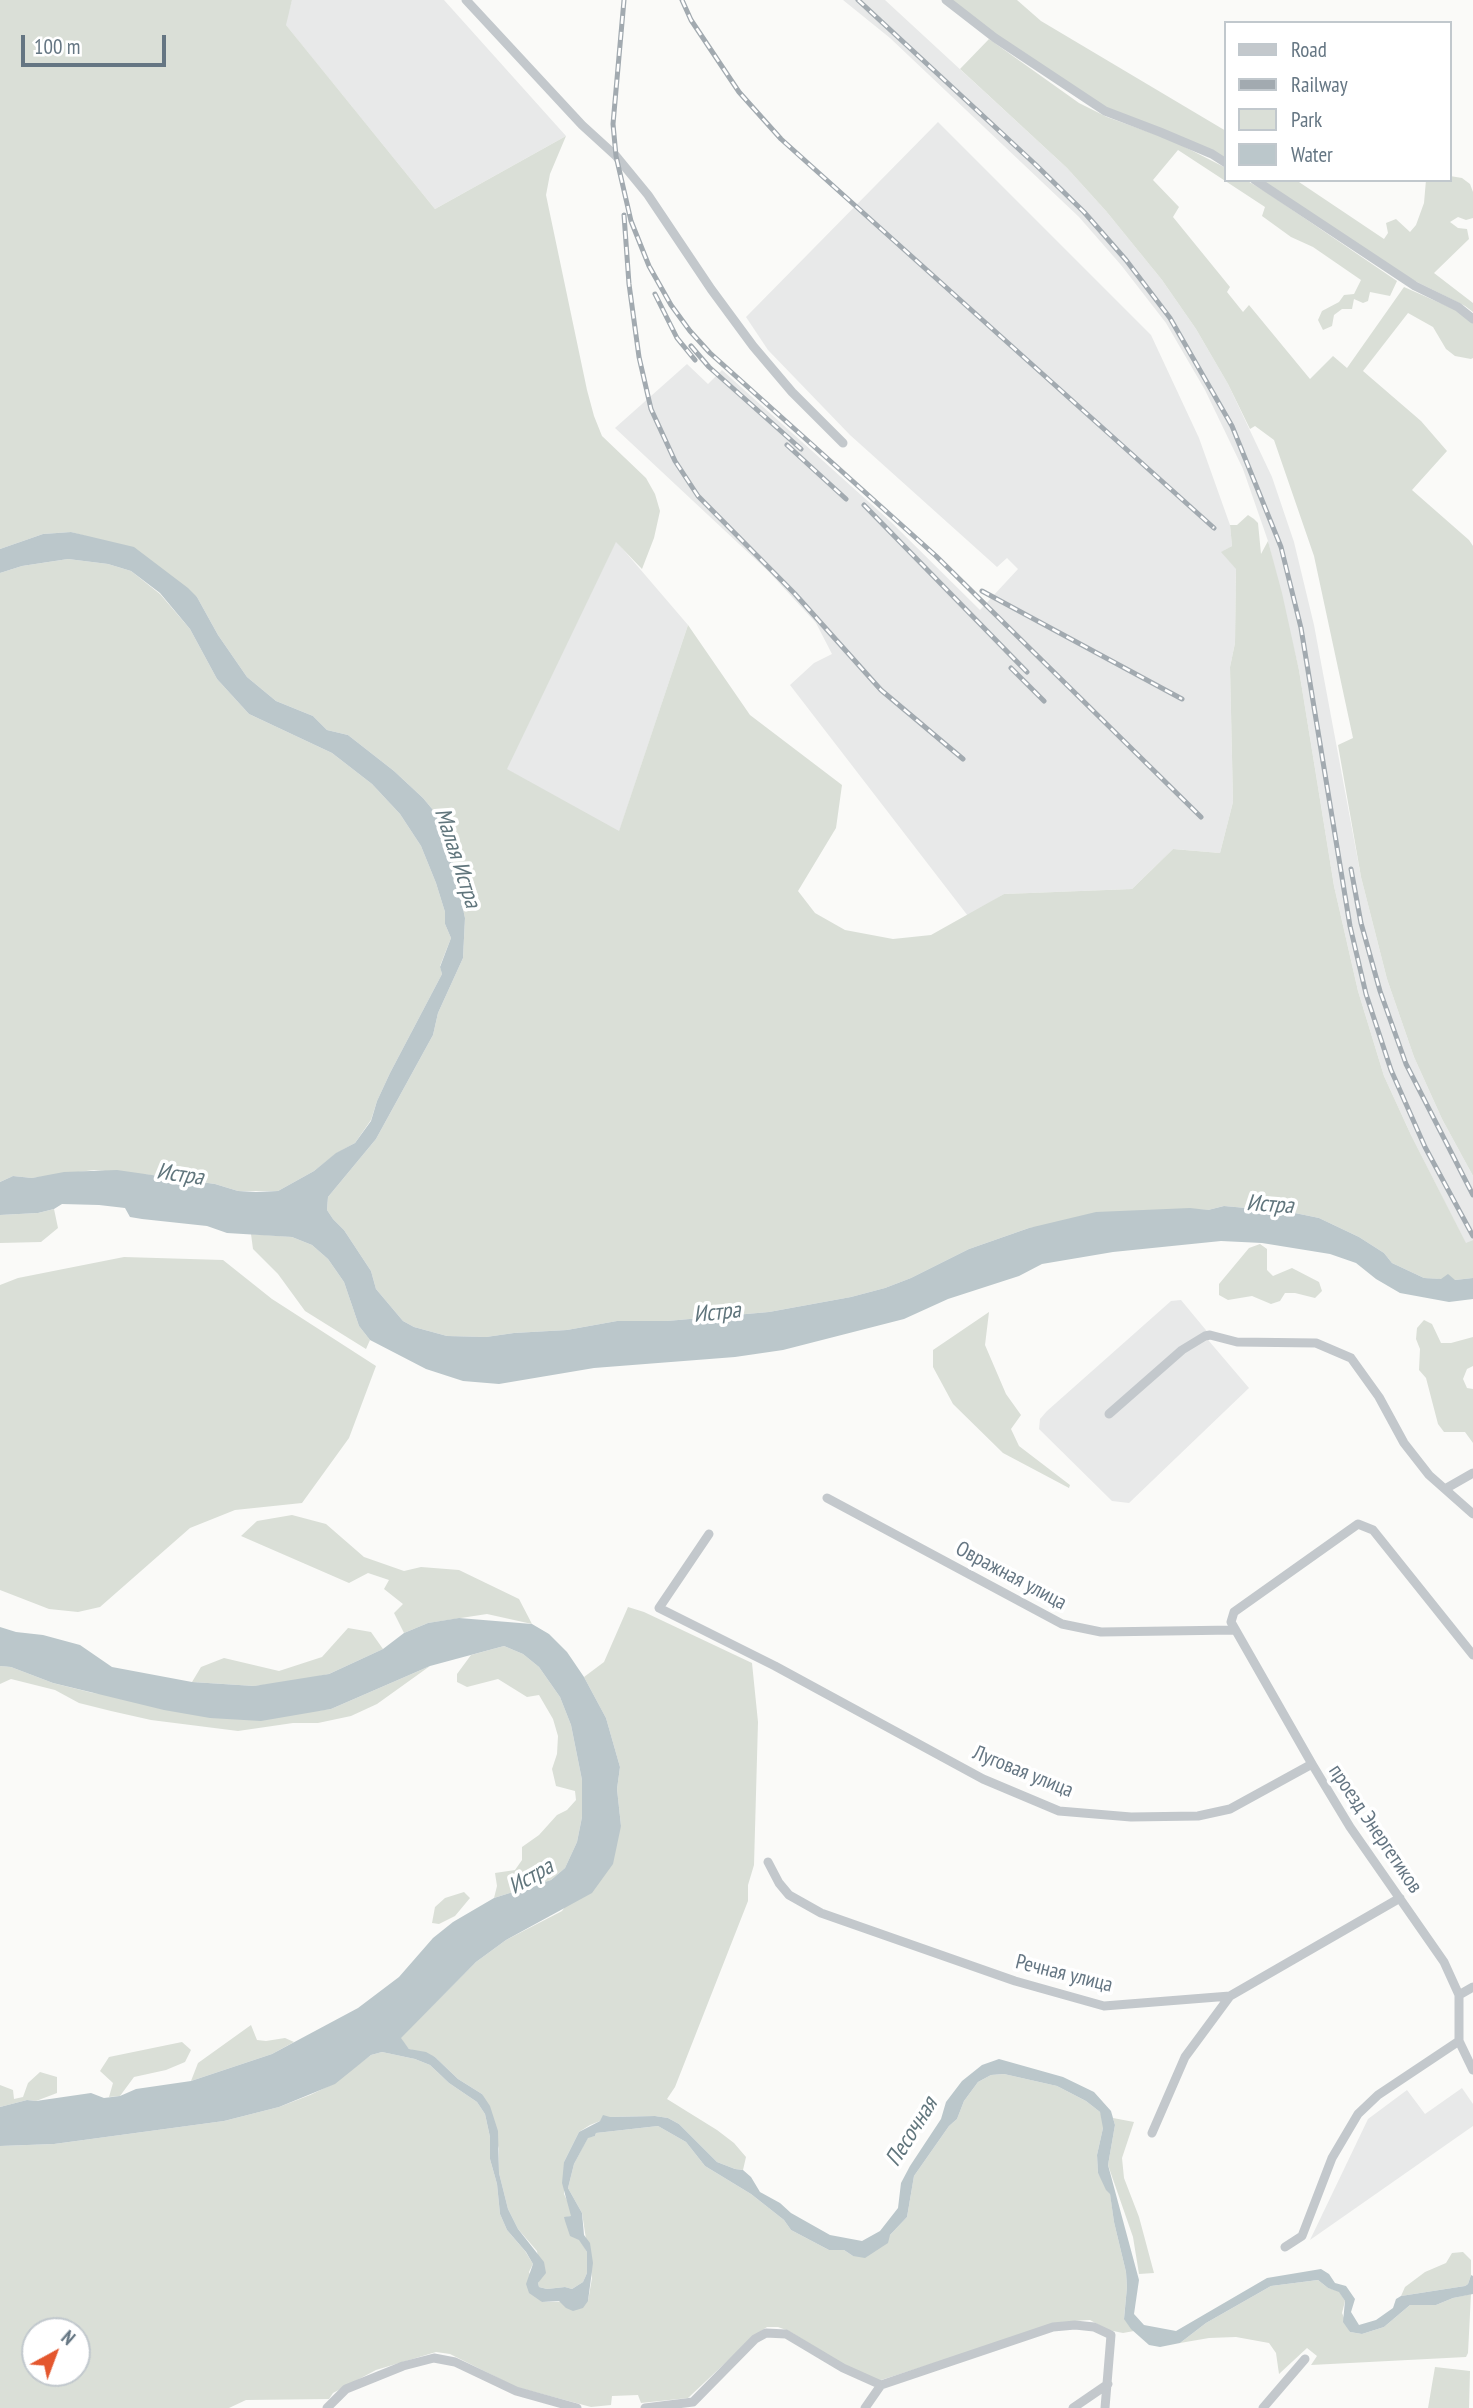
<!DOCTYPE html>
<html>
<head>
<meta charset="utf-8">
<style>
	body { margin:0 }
	#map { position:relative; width:1473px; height:2408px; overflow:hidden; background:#fafaf8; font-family:"PT Sans Narrow",sans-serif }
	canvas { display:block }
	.legend { position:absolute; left:1224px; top:21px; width:228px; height:161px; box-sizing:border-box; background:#fff; border:2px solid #c1c8cd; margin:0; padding:9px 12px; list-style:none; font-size:21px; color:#657683 }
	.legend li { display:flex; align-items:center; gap:14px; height:35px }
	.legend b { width:35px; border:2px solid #c1c8cd }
	.north { position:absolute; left:21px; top:2317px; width:70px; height:70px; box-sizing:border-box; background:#fff; border:2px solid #c1c8cd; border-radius:50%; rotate:41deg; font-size:19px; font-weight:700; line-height:28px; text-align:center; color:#657683 }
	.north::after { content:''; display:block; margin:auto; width:24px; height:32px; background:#e4572e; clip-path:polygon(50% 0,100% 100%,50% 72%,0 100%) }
	.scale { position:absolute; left:21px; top:35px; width:145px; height:32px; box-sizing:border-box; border:4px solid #657683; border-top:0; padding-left:9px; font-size:21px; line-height:24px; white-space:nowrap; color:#657683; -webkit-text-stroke:5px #fff; paint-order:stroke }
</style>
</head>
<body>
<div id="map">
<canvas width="1473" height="2408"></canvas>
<ul class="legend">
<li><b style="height:9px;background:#c3c8cc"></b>Road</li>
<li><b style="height:9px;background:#a2aab0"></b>Railway</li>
<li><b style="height:19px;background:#dadfd7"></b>Park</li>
<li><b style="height:19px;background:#bbc7cb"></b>Water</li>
</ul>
<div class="north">N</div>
<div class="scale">100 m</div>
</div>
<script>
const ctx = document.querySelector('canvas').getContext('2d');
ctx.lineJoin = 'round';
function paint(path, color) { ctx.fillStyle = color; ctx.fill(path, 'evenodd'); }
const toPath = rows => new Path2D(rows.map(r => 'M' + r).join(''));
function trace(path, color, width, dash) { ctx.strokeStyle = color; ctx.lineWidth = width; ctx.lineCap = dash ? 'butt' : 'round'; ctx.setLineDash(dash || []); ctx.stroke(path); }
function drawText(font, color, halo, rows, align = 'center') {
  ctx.font = font + ' "PT Sans Narrow",sans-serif'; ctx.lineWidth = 7; ctx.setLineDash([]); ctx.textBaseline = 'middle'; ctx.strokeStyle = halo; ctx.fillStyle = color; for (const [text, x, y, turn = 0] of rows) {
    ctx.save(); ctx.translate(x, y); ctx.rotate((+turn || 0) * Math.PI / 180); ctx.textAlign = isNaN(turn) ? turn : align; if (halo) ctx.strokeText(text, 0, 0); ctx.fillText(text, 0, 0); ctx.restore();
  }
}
paint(toPath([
	[292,0,444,0,566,136,435,209,285,24],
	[843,0,885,0,1067,168,1106,211,1162,280,1196,329,1228,384,1272,477,1294,542,1314,625,1361,877,1387,979,1414,1057,1442,1119,1473,1176,1473,1240,1466,1244,1411,1135,1384,1076,1358,991,1334,886,1299,670,1268,541,1243,469,1205,390,1166,323,1121,265,1079,217,890,38],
	[938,122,1151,335,1199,438,1230,525,1232,546,1222,552,1236,568,1235,643,1230,667,1233,802,1220,853,1173,849,1132,889,1004,894,968,916,790,685,814,663,832,654,816,623,769,572,615,428,687,364,708,384,722,370,890,521,980,610,1018,569,1007,558,997,567,850,435,768,350,746,317],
	[616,541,688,625,619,832,506,769],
	[1181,1300,1210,1335,1206,1336,1209,1341,1249,1388,1129,1503,1112,1501,1039,1429,1040,1419,1047,1411,1171,1301],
	[1462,2088,1473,2104,1473,2126,1310,2240,1368,2119,1407,2090,1425,2114]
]), '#e8e9e9');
paint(toPath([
	[0,0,292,0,286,25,435,209,566,136,550,174,546,195,587,390,594,416,602,436,646,478,655,494,660,511,654,538,642,569,616,542,507,769,619,831,688,625,750,715,842,785,836,828,798,891,815,913,845,930,893,939,931,935,1004,894,1132,889,1173,849,1220,853,1233,802,1230,667,1235,643,1236,569,1221,552,1232,546,1230,525,1237,525,1248,515,1254,519,1258,523,1261,554,1268,541,1282,593,1299,670,1334,886,1358,991,1384,1076,1411,1135,1466,1243,1473,1240,1473,1278,1455,1280,1424,1278,1392,1263,1384,1253,1359,1237,1319,1218,1290,1212,1224,1206,1208,1210,1170,1209,1029,1228,969,1249,911,1278,885,1288,851,1297,769,1312,667,1321,617,1321,567,1330,514,1333,486,1337,447,1336,414,1327,403,1321,376,1289,371,1271,344,1230,333,1219,327,1210,328,1197,376,1139,433,1035,438,1013,463,958,465,918,448,839,438,816,423,798,394,771,348,735,327,730,313,716,276,701,247,677,218,635,197,597,96,539,71,532,43,534,0,549],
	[950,0,1017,0,1041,21,1226,131,1226,160,1181,145,1226,168,1226,180,1246,180,1266,192,1397,281,1390,296,1370,292,1368,301,1363,303,1354,299,1352,309,1342,309,1334,315,1332,326,1323,330,1318,320,1322,311,1339,302,1344,295,1354,294,1361,280,1313,247,1291,237,1262,216,1265,207,1178,150,1153,180,1179,207,1173,217,1230,287,1227,292,1243,312,1249,305,1310,379,1333,356,1347,368,1404,287,1456,310,1473,321,1473,358,1471,359,1455,356,1446,349,1433,327,1408,313,1363,371,1421,421,1447,451,1412,490,1469,540,1473,546,1473,1176,1442,1119,1414,1057,1387,979,1361,877,1338,745,1353,738,1314,556,1274,440,1255,426,1250,429,1228,384,1196,329,1162,280,1106,211,1067,168,960,69,989,39,1079,103,1107,117,1154,134,1107,109,1027,58],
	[1450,176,1462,178,1470,184,1473,192,1473,218,1466,220,1458,217,1450,222,1458,228,1467,229,1469,239,1434,273,1473,303,1473,312,1465,306,1407,277,1260,180,1296,180,1384,239,1388,233,1386,223,1396,219,1410,232,1416,225,1424,203,1426,180,1450,180],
	[68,559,108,564,131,571,160,594,190,629,217,679,249,714,332,753,372,784,400,814,421,846,436,883,445,912,445,924,451,938,440,966,442,974,390,1073,377,1101,371,1120,355,1143,337,1153,314,1171,278,1191,238,1191,215,1184,162,1176,94,1170,32,1178,13,1176,0,1182,0,573,22,566],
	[54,1209,58,1228,41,1242,0,1243,0,1215,38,1213],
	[251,1234,292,1237,312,1245,328,1259,344,1282,359,1326,370,1340,366,1349,305,1311,278,1274,253,1249],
	[1260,1244,1267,1249,1267,1270,1273,1276,1292,1268,1319,1282,1322,1291,1315,1298,1295,1293,1285,1293,1280,1301,1271,1304,1252,1296,1228,1300,1219,1295,1219,1284,1249,1248],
	[124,1257,223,1260,272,1299,376,1366,349,1438,302,1503,235,1510,190,1528,100,1607,78,1612,49,1609,0,1590,0,1285,18,1278],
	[989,1312,985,1345,1006,1394,1021,1415,1011,1429,1019,1446,1070,1485,1069,1488,1003,1453,953,1404,933,1367,933,1350],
	[1424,1320,1432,1324,1441,1343,1451,1343,1473,1337,1473,1366,1467,1369,1463,1379,1467,1388,1473,1389,1473,1443,1465,1432,1444,1432,1438,1424,1426,1378,1419,1370,1420,1349,1416,1339,1417,1328],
	[292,1515,326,1524,364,1557,404,1571,421,1567,459,1570,519,1599,532,1624,487,1614,428,1623,404,1633,394,1613,403,1604,384,1589,389,1580,368,1573,349,1583,241,1536,257,1521],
	[628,1607,644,1612,752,1663,758,1722,754,1865,748,1885,748,1901,675,2087,667,2099,717,2130,734,2143,746,2157,743,2170,735,2169,717,2162,679,2124,668,2118,655,2116,610,2117,590,2125,579,2132,564,2162,564,2194,569,2204,572,2216,567,2217,587,2252,587,2273,583,2282,572,2289,565,2287,547,2289,539,2287,538,2283,541,2277,537,2251,518,2229,508,2209,499,2173,499,2149,482,2094,458,2079,435,2057,409,2049,400,2038,476,1962,506,1940,562,1911,621,1826,617,1789,620,1767,606,1718,584,1677,604,1662],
	[348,1628,371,1632,383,1649,329,1674,291,1682,254,1686,192,1682,201,1667,224,1658,279,1671,322,1657],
	[504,1646,523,1654,539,1667,560,1697,571,1725,582,1780,582,1817,577,1842,565,1868,551,1880,494,1898,497,1886,495,1873,515,1870,522,1860,522,1847,539,1835,557,1815,567,1810,576,1800,575,1791,556,1786,552,1769,557,1754,558,1736,553,1719,539,1695,527,1697,498,1679,467,1687,457,1682,457,1674,471,1655],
	[0,1666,11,1667,53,1683,93,1693,300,1713,331,1709,430,1666,377,1704,351,1716,318,1723,293,1723,238,1731,151,1720,111,1711,79,1703,55,1690,11,1679,0,1684],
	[464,1892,470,1898,455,1916,439,1924,432,1923,435,1907,445,1898],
	[251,2025,257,2040,266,2041,285,2038,294,2042,272,2054,191,2081,198,2063],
	[182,2042,191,2050,185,2062,166,2070,134,2077,120,2096,109,2097,113,2083,100,2071,109,2057],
	[382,2052,415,2059,430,2065,449,2083,477,2102,485,2114,490,2137,490,2159,497,2184,500,2214,507,2230,525,2251,533,2264,529,2272,542,2302,588,2301,592,2278,582,2213,568,2188,574,2164,588,2137,595,2136,596,2133,658,2126,686,2142,705,2166,751,2194,784,2220,791,2230,829,2250,844,2250,853,2256,890,2235,907,2217,914,2176,949,2126,957,2119,964,2101,978,2082,991,2075,1004,2074,1057,2086,1086,2101,1100,2112,1103,2119,1103,2128,1097,2155,1098,2173,1110,2193,1114,2222,1126,2272,1127,2287,1124,2318,1134,2331,1123,2333,1108,2330,1090,2320,1073,2321,1050,2326,878,2381,871,2381,789,2331,778,2327,767,2327,755,2335,688,2398,641,2403,638,2395,612,2396,611,2405,591,2407,516,2387,450,2354,436,2352,376,2370,333,2393,329,2399,246,2400,229,2408,0,2408,0,2146,54,2144,224,2121,279,2107,310,2095,331,2085,371,2055],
	[35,2331,77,2331,77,2373,35,2373],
	[40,2072,57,2077,57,2093,36,2101,27,2100,0,2107,0,2085,13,2090,14,2099,23,2097,28,2083],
	[1113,2118,1134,2122,1122,2158,1124,2178,1139,2217,1154,2273,1139,2274,1133,2237,1108,2165,1115,2125],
	[1463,2252,1471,2260,1471,2275,1468,2284,1465,2286,1401,2296,1405,2287,1425,2272,1446,2263,1452,2253],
	[1318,2280,1328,2288,1339,2291,1345,2301,1342,2313,1350,2332,1362,2334,1384,2327,1410,2305,1436,2305,1453,2298,1471,2294,1468,2353,1466,2357,1311,2365,1317,2356,1307,2348,1279,2374,1276,2353,1269,2343,1236,2337,1209,2338,1180,2343,1206,2323,1271,2286],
	[1435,2367,1470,2371,1469,2408,1428,2408]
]), '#dadfd7');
paint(toPath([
	[71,532,134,547,188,588,197,597,218,635,247,677,276,701,313,716,327,730,348,735,394,771,423,798,438,816,448,839,465,918,463,958,438,1013,433,1035,376,1139,328,1197,327,1210,333,1219,344,1230,371,1271,376,1289,403,1321,414,1327,447,1336,486,1337,514,1333,567,1330,617,1321,667,1321,769,1312,851,1297,885,1288,911,1278,969,1249,1029,1228,1096,1212,1190,1208,1208,1210,1224,1206,1290,1212,1319,1218,1359,1237,1384,1253,1392,1263,1424,1278,1441,1279,1448,1274,1455,1280,1473,1278,1473,1299,1449,1302,1400,1293,1376,1279,1356,1263,1330,1254,1262,1243,1221,1241,1113,1252,1042,1264,1019,1276,948,1299,904,1319,783,1350,735,1357,594,1368,499,1384,463,1381,426,1369,370,1340,359,1326,344,1282,328,1259,312,1245,292,1237,227,1233,207,1226,142,1219,130,1217,125,1208,99,1205,62,1204,54,1209,38,1213,0,1215,0,1182,13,1176,32,1178,64,1172,117,1170,215,1184,238,1191,256,1192,278,1191,314,1171,336,1153,355,1143,371,1121,377,1101,390,1073,442,974,440,967,451,938,445,924,445,912,436,883,421,846,400,814,372,784,332,753,249,714,217,679,190,629,160,593,131,571,108,564,68,559,22,566,0,573,0,549,43,534],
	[459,1618,532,1624,549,1634,567,1652,584,1677,606,1718,620,1767,617,1789,621,1826,613,1864,592,1893,506,1940,476,1962,401,2038,409,2049,426,2052,435,2057,458,2079,482,2094,490,2106,498,2131,499,2173,508,2209,518,2229,544,2262,546,2273,538,2283,539,2287,547,2289,565,2287,572,2289,583,2282,587,2273,587,2252,579,2240,570,2236,565,2221,564,2217,571,2216,562,2183,564,2162,579,2132,600,2121,603,2115,610,2117,655,2116,668,2118,679,2124,717,2162,735,2169,743,2170,751,2177,760,2192,780,2203,791,2213,830,2235,862,2241,880,2231,898,2208,901,2183,910,2166,941,2119,946,2102,962,2081,982,2065,999,2059,1063,2077,1094,2092,1111,2111,1115,2125,1108,2165,1139,2280,1134,2314,1144,2325,1176,2331,1267,2278,1321,2269,1329,2274,1335,2283,1346,2286,1355,2299,1351,2312,1359,2325,1376,2320,1393,2308,1396,2299,1401,2296,1465,2286,1468,2284,1471,2275,1473,2276,1473,2294,1453,2298,1436,2305,1410,2305,1384,2327,1362,2334,1350,2332,1343,2322,1345,2301,1339,2292,1328,2288,1318,2280,1271,2286,1206,2323,1180,2343,1160,2347,1149,2345,1131,2329,1124,2319,1127,2287,1126,2272,1114,2222,1110,2194,1106,2190,1098,2173,1097,2155,1103,2128,1100,2112,1086,2101,1057,2086,1004,2074,991,2075,978,2082,964,2101,957,2119,949,2126,914,2176,907,2217,890,2235,888,2243,865,2258,853,2256,844,2250,829,2250,791,2230,784,2220,751,2194,705,2166,686,2142,658,2126,596,2133,595,2136,588,2138,574,2164,568,2188,582,2213,584,2235,590,2243,593,2263,588,2301,583,2308,573,2311,566,2308,559,2301,542,2302,529,2293,526,2284,533,2264,526,2252,507,2230,500,2214,497,2184,490,2159,490,2137,485,2114,477,2102,449,2083,430,2065,415,2059,382,2052,371,2055,335,2084,279,2107,224,2121,54,2144,0,2146,0,2107,27,2100,36,2101,91,2093,104,2098,120,2096,136,2089,191,2081,272,2054,358,2008,399,1977,433,1938,453,1922,494,1898,551,1880,565,1868,577,1842,582,1817,582,1780,571,1725,560,1697,539,1667,523,1654,504,1646,430,1666,331,1709,261,1721,210,1718,164,1710,53,1683,11,1667,0,1666,0,1627,16,1632,43,1635,80,1645,112,1667,192,1682,254,1686,329,1674,383,1649,404,1633,428,1623]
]), '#bbc7cb');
trace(toPath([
	[466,0,582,125,616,156,648,195,711,289,753,346,792,392,843,443],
	[946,0,995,38,1105,111,1160,132,1212,154,1226,163],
	[1255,180,1415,286,1458,307,1473,319],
	[1109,1414,1182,1350,1205,1336,1210,1335,1237,1342,1316,1343,1351,1358,1379,1397,1404,1443,1429,1475,1473,1514],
	[1445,1489,1473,1473],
	[827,1498,1062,1624,1101,1632,1234,1630],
	[709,1534,659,1608,775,1666,983,1779,1059,1811,1131,1817,1198,1816,1230,1809,1312,1764],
	[1473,1655,1373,1530,1358,1524,1234,1612,1231,1622,1312,1764,1350,1827,1444,1962,1459,1995,1459,2041,1473,2070],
	[768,1862,779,1883,789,1895,821,1913,1015,1981,1104,2006,1230,1996,1400,1898],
	[1459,1995,1473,1987],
	[1152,2133,1185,2057,1230,1996],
	[1285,2247,1302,2236,1332,2158,1358,2114,1378,2095,1459,2041],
	[327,2408,346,2389,403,2366,434,2358,455,2362,516,2391,577,2408],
	[645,2408,693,2402,755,2339,766,2333,786,2334,843,2368,881,2385,1053,2327,1075,2325,1094,2327,1111,2335,1105,2408],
	[865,2408,881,2385],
	[1073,2408,1108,2384],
	[1263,2408,1305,2359]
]), '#c3c8cc', 9);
const rail = toPath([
	[624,0,613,124,616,156,631,221,649,266,671,305,690,331,710,353,936,556,1201,817],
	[682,0,691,20,739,92,781,139,1214,528],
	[858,0,1036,165,1084,212,1126,260,1170,318,1232,426,1281,547,1301,628,1350,926,1366,994,1391,1070,1425,1147,1473,1236],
	[624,215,629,284,639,357,651,409,675,461,698,496,795,594,881,690,963,759],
	[655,294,677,338,695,360],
	[691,346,709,367,801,449],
	[787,445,846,499],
	[864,505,1027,672],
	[982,591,1182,699],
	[1011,668,1044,701],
	[1351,869,1361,923,1380,991,1406,1064,1473,1195]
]);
trace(rail, '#a2aab0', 5);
trace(rail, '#fff', 2.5, [8]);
drawText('21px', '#657683', '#fff', [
	["Овражная улица",1011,1576,28],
	["Луговая улица",1023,1772,22],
	["проезд Энергетиков",1375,1829,56],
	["Речная улица",1064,1974,14]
]);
drawText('italic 23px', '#60757c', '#fff', [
	["Малая Истра",457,858,72],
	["Истра",180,1175,8],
	["Истра",1270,1205,4],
	["Истра",717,1313,-6],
	["Истра",531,1877,-30],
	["Песочная",912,2132,-58]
]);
</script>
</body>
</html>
